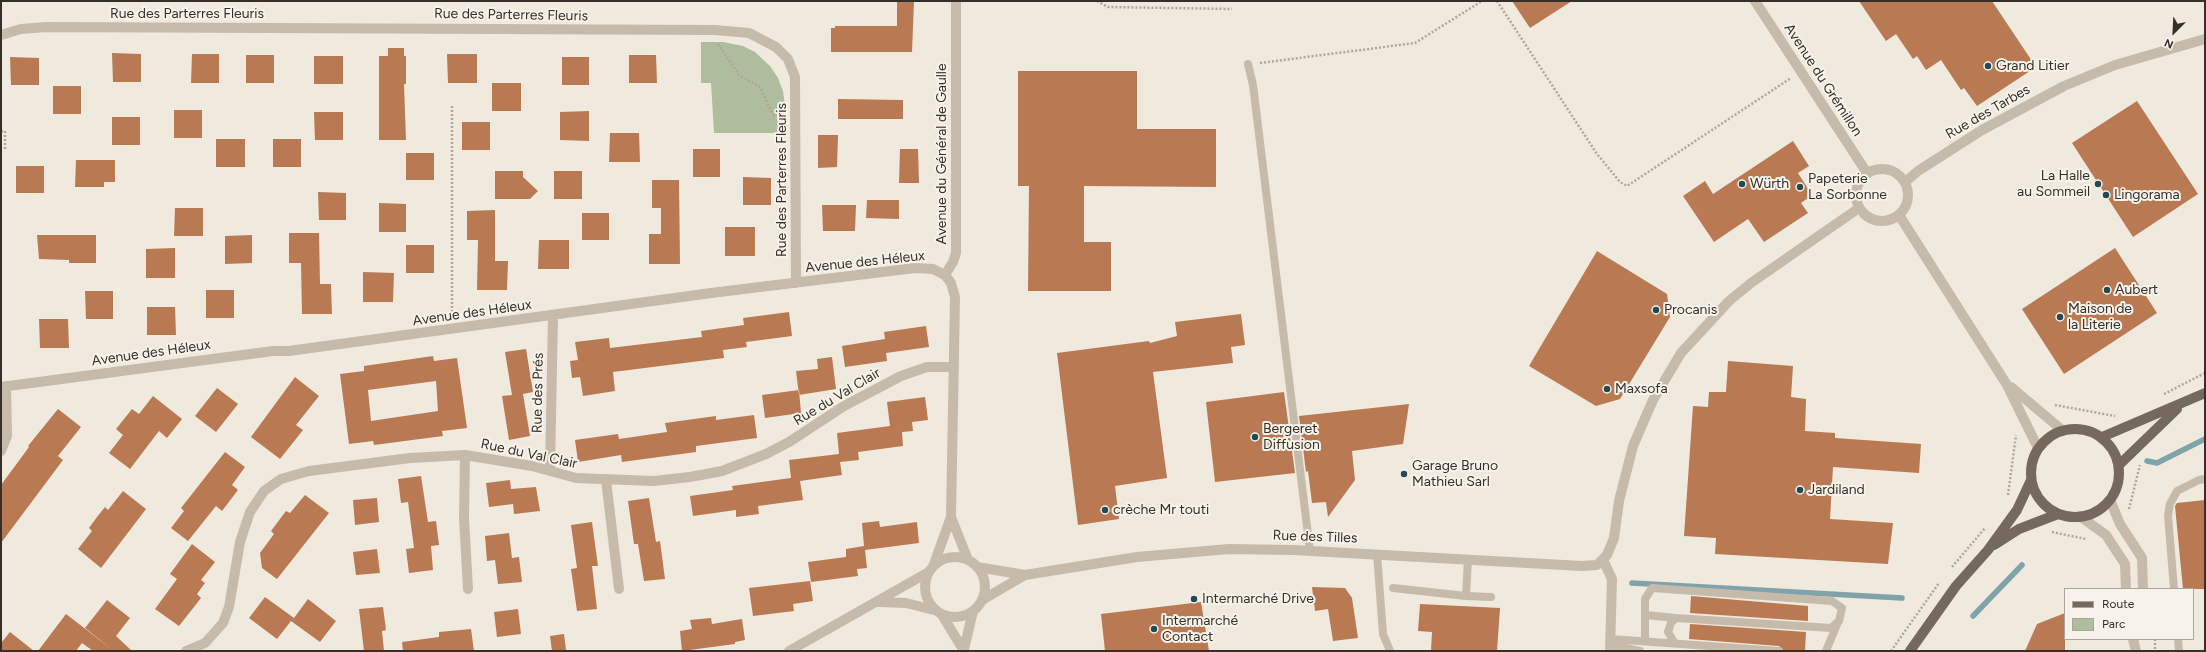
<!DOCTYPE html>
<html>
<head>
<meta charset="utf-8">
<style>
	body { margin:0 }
	#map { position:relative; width:2206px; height:652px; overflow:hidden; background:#f0e9de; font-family:Figtree,sans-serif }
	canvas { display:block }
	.frame { position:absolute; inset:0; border:2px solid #352f29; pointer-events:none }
	.legend { position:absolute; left:2064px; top:588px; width:130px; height:52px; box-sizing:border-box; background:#f8f3ea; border:1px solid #aaa59d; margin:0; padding:5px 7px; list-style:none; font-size:12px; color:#352f29 }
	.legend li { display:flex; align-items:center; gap:8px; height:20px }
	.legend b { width:20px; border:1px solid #aaa59d }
	.north { position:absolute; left:2154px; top:12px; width:40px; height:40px; -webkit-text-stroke:3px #f8f3ea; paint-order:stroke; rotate:204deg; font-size:11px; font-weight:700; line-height:16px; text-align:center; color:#352f29 }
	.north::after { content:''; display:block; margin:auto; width:14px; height:18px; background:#352f29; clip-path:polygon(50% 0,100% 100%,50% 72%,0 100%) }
</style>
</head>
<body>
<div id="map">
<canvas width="2206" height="652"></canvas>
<div class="frame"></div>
<ul class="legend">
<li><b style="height:5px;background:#75685c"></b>Route</li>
<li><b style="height:11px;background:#afbd9f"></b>Parc</li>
</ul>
<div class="north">N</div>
</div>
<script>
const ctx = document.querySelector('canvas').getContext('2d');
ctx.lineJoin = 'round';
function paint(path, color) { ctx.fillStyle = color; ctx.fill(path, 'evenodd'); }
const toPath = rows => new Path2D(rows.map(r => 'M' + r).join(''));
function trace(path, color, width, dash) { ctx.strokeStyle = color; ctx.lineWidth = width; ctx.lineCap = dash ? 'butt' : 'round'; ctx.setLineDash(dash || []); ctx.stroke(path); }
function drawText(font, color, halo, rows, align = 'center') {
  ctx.font = font + ' Figtree,sans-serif'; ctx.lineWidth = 4; ctx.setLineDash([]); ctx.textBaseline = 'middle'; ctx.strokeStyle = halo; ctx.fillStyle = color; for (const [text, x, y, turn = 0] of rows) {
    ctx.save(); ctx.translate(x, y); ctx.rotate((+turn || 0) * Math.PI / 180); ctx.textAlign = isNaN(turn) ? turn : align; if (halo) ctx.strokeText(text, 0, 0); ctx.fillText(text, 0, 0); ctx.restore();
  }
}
paint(toPath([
	[701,42,723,42,743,46,755,52,770,66,778,78,783,91,785,105,784,133,714,133,711,83,701,83]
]), '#afbd9f');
trace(toPath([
	[2147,461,2157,463,2205,439],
	[1632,583,1902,598],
	[1973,616,2022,565]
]), '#80a2aa', 5.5);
paint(toPath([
	[897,1,914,1,912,52,831,52,831,28,835,28,835,26,897,26],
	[1512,1,1572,1,1530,28],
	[1859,1,1992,1,2036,67,1977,106,1964,88,1961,90,1941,60,1926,70,1917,56,1913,59,1896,34,1886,41],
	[388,48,404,48,404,56,406,56,406,84,404,84,406,140,379,140,379,56,388,56],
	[112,53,141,54,141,82,113,82],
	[192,54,219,54,219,83,191,83],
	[447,54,477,54,477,83,448,83],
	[246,55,274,55,274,83,246,83],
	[629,55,656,55,657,83,629,83],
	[314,56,343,56,343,84,314,84],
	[10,57,39,58,39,85,11,85],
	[562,57,589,57,589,85,562,85],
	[1018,71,1137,71,1137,129,1216,129,1216,187,1084,186,1084,242,1111,242,1111,291,1028,291,1029,186,1018,186],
	[492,83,521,83,521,111,492,111],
	[53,86,81,86,81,114,53,114],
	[838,99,903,100,903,119,838,119],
	[2137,101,2198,194,2133,237,2072,143],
	[174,110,202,110,202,138,174,138],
	[589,111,589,141,560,140,560,112],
	[314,112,343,112,343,140,315,140],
	[112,117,140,117,140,145,112,145],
	[462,122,490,122,490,150,462,150],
	[610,133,639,133,640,162,609,162],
	[818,135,838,135,837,167,818,168],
	[216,139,245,139,245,167,216,167],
	[273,139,301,139,301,167,273,167],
	[1793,141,1809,166,1798,173,1812,195,1801,203,1808,213,1764,242,1748,219,1714,242,1683,196,1705,181,1713,194],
	[693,149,720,149,720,177,693,177],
	[900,149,918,149,919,183,899,183],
	[406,153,434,153,434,180,406,180],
	[76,160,115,160,115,182,104,182,104,187,75,187],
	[16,166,44,166,44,193,16,193],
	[495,171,523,171,523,177,538,191,530,199,495,199],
	[554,171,582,171,582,199,554,199],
	[743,177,771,178,771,205,743,205],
	[652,180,679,180,680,264,649,264,649,234,661,234,661,208,652,208],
	[318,192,346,193,346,220,319,220],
	[867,200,899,200,899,219,866,218],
	[379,203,406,204,406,232,379,232],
	[822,205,856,205,855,231,823,231],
	[175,208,203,208,203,236,174,236],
	[495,210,495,261,508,261,507,290,477,290,478,240,467,240,467,211],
	[582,213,609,213,609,240,582,240],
	[725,227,755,227,755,256,725,256],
	[289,233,319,233,320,284,331,284,332,314,302,314,301,263,289,263],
	[37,235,96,235,96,263,69,263,69,260,39,259],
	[252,235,252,263,225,264,225,236],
	[539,240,569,240,569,269,538,269],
	[406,245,434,245,434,273,406,273],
	[175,248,175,278,146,278,146,249],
	[2115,248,2157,313,2064,374,2022,309],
	[1597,251,1667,294,1670,317,1620,399,1596,406,1529,366],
	[363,272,394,273,393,302,363,302],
	[206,290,234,290,234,318,206,318],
	[85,291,113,291,113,319,86,319],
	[147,307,175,307,176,335,147,335],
	[789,312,792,336,746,342,747,347,723,350,724,358,613,372,615,391,583,396,580,377,572,378,570,361,578,360,575,342,609,338,610,348,702,337,701,331,744,325,743,318],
	[1241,314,1245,345,1231,347,1233,363,1153,372,1167,478,1115,486,1119,519,1078,525,1057,353,1149,341,1150,343,1177,336,1175,322],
	[39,319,68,319,69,348,40,348],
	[926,326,929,347,886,353,887,361,845,367,842,346,885,339,884,332],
	[526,349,533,392,523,394,530,436,509,440,502,396,512,395,505,352],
	[433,356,434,361,457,358,467,428,442,431,443,436,374,445,373,441,349,444,340,374,364,371,364,366],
	[436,381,438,411,371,421,368,390],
	[832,357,836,389,799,395,796,371,818,369,817,359],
	[1728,361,1793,366,1791,397,1806,399,1805,431,1835,433,1835,438,1921,444,1919,473,1833,467,1830,519,1893,523,1888,564,1715,554,1716,538,1684,536,1693,406,1708,407,1709,392,1726,392],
	[295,377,319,396,296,425,303,430,280,459,251,437],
	[217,388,238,404,216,432,195,416],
	[799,390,801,413,765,418,762,395],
	[1284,392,1295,473,1215,482,1206,402],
	[153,396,182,419,167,438,159,431,130,469,109,453,123,435,116,429,132,409,139,414],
	[925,397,928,420,912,422,913,431,902,432,903,446,858,452,859,460,840,462,842,475,800,481,803,500,758,506,759,514,736,517,736,510,693,516,690,496,733,490,732,486,791,478,789,460,839,454,837,433,890,426,887,402],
	[1409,404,1403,444,1352,451,1355,480,1328,517,1326,502,1312,503,1308,471,1306,472,1299,416],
	[58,409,81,427,58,456,63,460,1,543,1,485,29,447,28,446],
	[754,415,757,438,696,446,696,452,622,462,621,455,578,462,575,440,618,434,619,439,667,432,665,423,716,416,716,420],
	[225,452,245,467,232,485,238,490,222,511,216,506,188,541,171,528,184,511,181,508],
	[421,476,428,522,436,521,439,545,431,546,433,570,409,573,406,549,414,548,408,502,401,503,398,479],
	[510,480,511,489,536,487,540,511,514,514,513,504,489,507,486,483],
	[123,491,146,509,101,568,78,549,92,531,89,528,97,517,105,507,108,510],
	[305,495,329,513,277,579,262,568,260,553,274,534,271,531,286,511,290,513],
	[377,498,379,522,355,525,353,500],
	[649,498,656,542,660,541,665,579,644,581,638,544,634,544,628,501],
	[2205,500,2205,589,2183,589,2175,506,2177,503],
	[879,521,880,527,917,522,919,543,865,550,867,568,857,569,858,576,811,582,808,562,846,557,846,549,864,546,862,523],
	[592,522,598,566,592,566,597,609,577,611,571,569,577,568,571,525],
	[509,533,512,558,519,557,522,582,498,584,495,560,487,561,485,536],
	[192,544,215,562,201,580,205,583,197,594,201,598,179,626,155,609,177,579,170,574],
	[377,549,380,573,356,575,353,552],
	[810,581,813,601,793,604,794,611,753,616,749,588],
	[1312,587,1345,588,1352,598,1358,638,1333,641,1328,609,1315,611],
	[1691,596,1808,606,1808,621,1690,613],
	[265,597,294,618,308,599,336,621,320,642,291,621,277,639,249,618],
	[107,600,130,618,116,636,132,651,114,651,85,628],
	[1201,602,1209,651,1105,651,1101,614],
	[1420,604,1500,608,1497,651,1431,651,1432,632,1418,631],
	[383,607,386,630,382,631,384,651,364,651,359,609],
	[518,609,521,634,497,637,494,612],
	[2065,613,2065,651,2025,651,2037,624],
	[66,614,114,651,93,651,82,643,76,651,38,651],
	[711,618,712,624,742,619,745,640,735,642,735,644,682,651,680,631,692,629,690,620],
	[1690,624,1806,632,1805,651,1784,651,1779,646,1689,639],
	[471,629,474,651,403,651,402,642,439,637,439,632],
	[10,632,34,651,1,651,1,643],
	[564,634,566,650,552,651,550,636]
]), '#b97953');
trace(toPath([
	[1097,1,1108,7,1232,9],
	[1497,1,1597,154,1620,182,1627,186,1791,78],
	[718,44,739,75,760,87,773,115,781,115],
	[1260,63,1415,43,1482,1],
	[1,131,5,131,5,150],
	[452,316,452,104],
	[2164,394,2205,373],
	[2055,405,2115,416],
	[2008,495,2016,435],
	[2129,509,2140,465],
	[2052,532,2086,539],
	[1952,567,1985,528],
	[2155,639,2155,651],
	[1891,651,1939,583]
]), '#b2a595', 2.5, [2, 2]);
trace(toPath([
	[1248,64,1253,85,1310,551],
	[1377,554,1383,634,1390,651],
	[1393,588,1466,596,1468,559],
	[2174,589,2168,515,2170,504,2177,491,2199,480,2205,479],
	[1466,596,1491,597],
	[1645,615,1676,618],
	[1611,639,1779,651],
	[2178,639,2179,651],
	[1645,641,1645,599,1652,588,1832,601,1842,608,1839,621,1831,628,1676,618,1671,623,1668,632,1674,642],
	[1610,645,1640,651],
	[1826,651,1838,622]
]), '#c6bbab', 8);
trace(toPath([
	[1755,1,1867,173],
	[1,35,21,29,46,27,715,30,749,33,776,47,788,59,795,77,796,283],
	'1856 195a26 26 0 1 1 52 0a26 26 0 1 1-52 0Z',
	[1905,182,1918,171,1982,130,2064,86,2115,65,2205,39],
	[1899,215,2007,385,2038,448],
	[1,387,273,351,289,351,711,293,915,268,933,269,945,275],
	[2011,387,2062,430],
	[1,451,7,436,6,386],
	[465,455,464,518,468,589],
	[550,470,553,316],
	[606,480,619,589],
	[2110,500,2120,524,2142,558,2143,589],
	[2081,517,2106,535,2125,564,2126,589],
	[1603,560,1612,579,1610,651],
	[977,567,1025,575,1137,557,1229,549,1293,550,1582,566,1597,565,1607,555,1614,538,1619,501,1633,446,1653,400,1681,353,1729,301,1751,283,1859,208],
	[982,600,1025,575],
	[879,602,906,603,934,610],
	[2133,639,2136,651],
	[186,651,205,643,223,623,229,607,240,542,250,512,264,491,281,479,309,471,410,458,465,455,532,466,576,478,654,481,690,477,722,471,766,454,789,442,844,406,901,376,927,367,954,367],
	[789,651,927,573]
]), '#c6bbab', 10);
trace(toPath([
	[951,517,968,560],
	'925 587a30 30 0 1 1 60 0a30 30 0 1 1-60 0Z',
	[934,564,951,517,955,297,951,283,945,275,953,262,956,253,956,1],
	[942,615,964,651],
	[964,649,973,611]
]), '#c6bbab', 10);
trace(toPath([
	'2031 473a44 44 0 1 1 88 0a44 44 0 1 1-88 0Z',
	[2102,437,2205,393],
	[2119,465,2177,409],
	[1994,545,2019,529,2058,514],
	[1910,651,1956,586,1988,550,2017,510,2031,480]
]), '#75685c', 10);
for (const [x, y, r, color] of [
	[1988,66,4,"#234952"],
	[1742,184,4,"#234952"],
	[2098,184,4,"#234952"],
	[1800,187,4,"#234952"],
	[2106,195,4,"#234952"],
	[2107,290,4,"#234952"],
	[1656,310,4,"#234952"],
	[2060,317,4,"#234952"],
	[1607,389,4,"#234952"],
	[1255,437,4,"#234952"],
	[1404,474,4,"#234952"],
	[1800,490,4,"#234952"],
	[1105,510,4,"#234952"],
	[1194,599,4,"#234952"],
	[1154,629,4,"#234952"]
]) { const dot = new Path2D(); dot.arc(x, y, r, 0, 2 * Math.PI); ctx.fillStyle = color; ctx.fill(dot); trace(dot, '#f8f3ea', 1.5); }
drawText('14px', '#352f29', '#f8f3ea', [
	["Rue des Parterres Fleuris",187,14],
	["Rue des Parterres Fleuris",511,15,1],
	["Avenue du Grémillon",1823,80,57],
	["Rue des Tarbes",1988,112,-30],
	["Avenue du Général de Gaulle",942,154,-90],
	["Rue des Parterres Fleuris",782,180,-90],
	["Avenue des Héleux",865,262,-6],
	["Avenue des Héleux",472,313,-8],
	["Avenue des Héleux",151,353,-8],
	["Rue des Prés",538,393,-89],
	["Rue du Val Clair",837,397,-31],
	["Rue du Val Clair",529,454,12],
	["Rue des Tilles",1315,537,2]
]);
drawText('14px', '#352f29', '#f8f3ea', [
	["Grand Litier",1996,66],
	["La Halle",2090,176,"right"],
	["au Sommeil",2090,192,"right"],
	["Papeterie",1808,179],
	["La Sorbonne",1808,195],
	["Würth",1750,184],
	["Lingorama",2114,195],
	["Aubert",2115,290],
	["Maison de",2068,309],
	["la Literie",2068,325],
	["Procanis",1664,310],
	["Maxsofa",1615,389],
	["Bergeret",1263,429],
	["Diffusion",1263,445],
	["Garage Bruno",1412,466],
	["Mathieu Sarl",1412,482],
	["Jardiland",1808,490],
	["crèche Mr touti",1113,510],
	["Intermarché Drive",1202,599],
	["Intermarché",1162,621],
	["Contact",1162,637]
], 'left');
</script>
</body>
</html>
